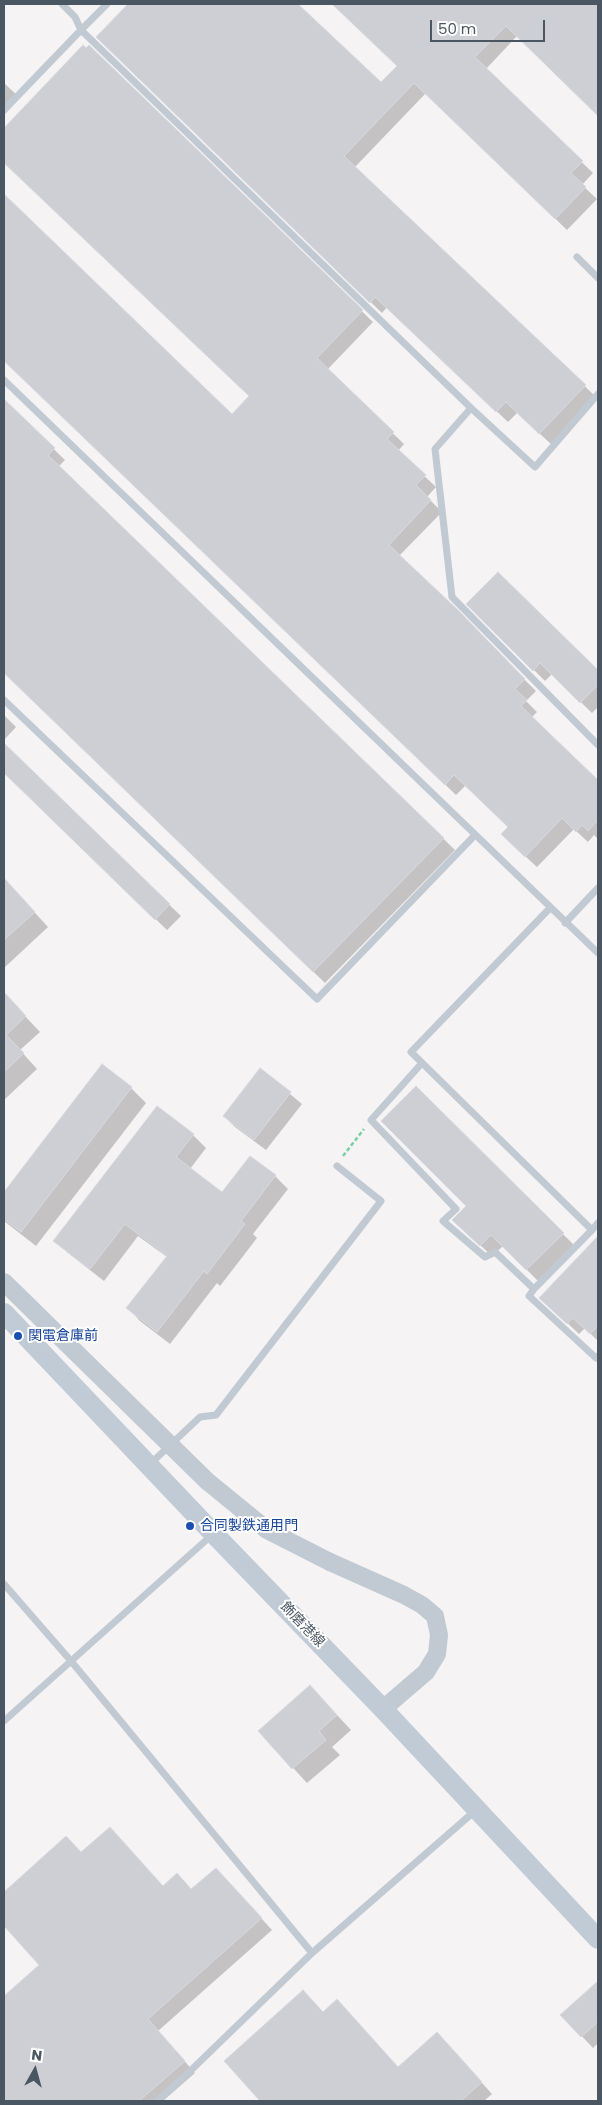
<!DOCTYPE html>
<html>
<head>
<meta charset="utf-8">
<style>
	body { margin:0 }
	#map { position:relative; width:602px; height:2105px; overflow:hidden; background:#f5f3f3; font-family:Poppins,sans-serif }
	canvas { display:block }
	.frame { position:absolute; inset:0; border:5px solid #4a5661; pointer-events:none }
	.north { position:absolute; left:10px; top:2045px; width:50px; height:50px; -webkit-text-stroke:4px #fff; paint-order:stroke; rotate:7deg; font-size:14px; font-weight:700; line-height:20px; text-align:center; color:#4a5661 }
	.north::after { content:''; display:block; margin:auto; width:18px; height:22px; background:#4a5661; clip-path:polygon(50% 0,100% 100%,50% 72%,0 100%) }
	.scale { position:absolute; left:430px; top:20px; width:115px; height:22px; box-sizing:border-box; border:2px solid #4a5661; border-top:0; padding-left:6px; font-size:15px; line-height:18px; white-space:nowrap; color:#4a5661; -webkit-text-stroke:4px #fff; paint-order:stroke }
</style>
</head>
<body>
<div id="map">
<canvas width="602" height="2105"></canvas>
<div class="frame"></div>
<div class="north">N</div>
<div class="scale">50 m</div>
</div>
<script>
const ctx = document.querySelector('canvas').getContext('2d');
ctx.lineJoin = 'round';
function paint(path, color) { ctx.fillStyle = color; ctx.fill(path, 'evenodd'); }
const toPath = rows => new Path2D(rows.map(r => 'M' + r).join(''));
function trace(path, color, width, dash) { ctx.strokeStyle = color; ctx.lineWidth = width; ctx.lineCap = dash ? 'butt' : 'round'; ctx.setLineDash(dash || []); ctx.stroke(path); }
function drawText(font, color, halo, rows, align = 'center') {
  ctx.font = font + ' Poppins,"Noto Sans JP",sans-serif'; ctx.lineWidth = 4; ctx.setLineDash([]); ctx.textBaseline = 'middle'; ctx.strokeStyle = halo; ctx.fillStyle = color; for (const [text, x, y, turn = 0] of rows) {
    ctx.save(); ctx.translate(x, y); ctx.rotate((+turn || 0) * Math.PI / 180); ctx.textAlign = isNaN(turn) ? turn : align; if (halo) ctx.strokeText(text, 0, 0); ctx.fillText(text, 0, 0); ctx.restore();
  }
}
paint(toPath([
	[130,4,297,4,381,84,398,66,333,4,598,4,598,114,517,36,486,69,593,173,582,185,597,199,567,230,426,93,355,167,596,397,551,444,517,413,508,422,387,307,382,313,98,37],
	[83,47,86,50,89,47,373,322,327,370,404,444,398,451,436,487,427,497,442,512,399,556,536,691,526,701,537,712,531,718,598,782,598,839,594,835,588,842,574,829,537,867,513,845,509,827,466,785,456,795,4,359,4,196,232,416,251,396,4,162,4,129],
	[4,83,20,98,4,115],
	[4,401,65,460,59,466,455,850,325,983,4,672],
	[498,574,598,672,598,707,592,713,552,674,545,681,468,604],
	[4,715,16,727,4,740],
	[4,745,181,916,167,930,4,772],
	[4,879,48,927,4,968],
	[4,994,40,1032,20,1050,37,1069,4,1100],
	[103,1066,131,1088,146,1103,36,1246,4,1221,4,1194],
	[260,1069,302,1104,266,1150,235,1127,224,1116],
	[416,1088,574,1245,538,1281,503,1246,492,1256,465,1231,468,1206],
	[193,1135,206,1148,190,1169,223,1194,275,1176,288,1189,253,1234,257,1238,220,1286,217,1283,170,1344,140,1321,128,1308,167,1257,138,1236,104,1281,68,1253,55,1241],
	[598,1238,598,1341,585,1328,579,1334,541,1298],
	[310,1686,351,1730,332,1747,340,1755,307,1783,260,1732],
	[66,1838,82,1854,163,1887,192,1891,227,1881,272,1930,158,2031,195,2073,163,2101,4,2101,4,1997,40,1965,4,1924,4,1893],
	[598,1982,598,2043,593,2048,562,2015],
	[323,2013,398,2068,448,2045,492,2094,484,2101,262,2101,226,2061]
]), '#0003');
const building = toPath([
	[128,4,298,4,381,82,397,66,332,4,598,4,598,116,506,26,475,57,583,161,571,173,586,187,555,219,414,83,344,156,586,385,539,434,506,402,496,412,375,297,370,303,96,37,128,4],
	[83,45,86,48,89,45,363,310,317,358,394,432,387,439,426,475,416,485,431,500,389,545,459,611,525,679,515,689,527,700,521,706,598,780,598,820,588,831,582,825,576,832,562,818,525,857,501,834,508,827,454,775,445,785,4,361,4,194,232,414,249,396,4,163,4,128,83,45],
	[4,399,55,448,48,455,444,838,313,972,4,673,4,399],
	[498,572,598,670,598,685,580,703,540,663,533,671,466,604,498,572],
	[4,743,170,904,155,920,4,773,4,743],
	[4,878,35,912,4,940,4,878],
	[4,992,26,1016,6,1035,24,1053,4,1072,4,992],
	[102,1064,132,1087,21,1232,4,1219,4,1192,102,1064],
	[260,1068,291,1092,254,1140,223,1116,260,1068],
	[416,1086,564,1233,526,1270,491,1235,480,1246,452,1220,466,1206,381,1121,416,1086],
	[157,1106,194,1134,176,1157,222,1192,250,1156,276,1175,241,1221,245,1224,207,1274,204,1271,157,1332,126,1308,167,1256,125,1224,90,1269,53,1241,157,1106],
	[598,1236,598,1326,590,1334,573,1318,567,1324,539,1298,598,1236],
	[310,1685,337,1715,319,1731,326,1740,292,1769,258,1731,310,1685],
	[110,1827,163,1886,177,1873,191,1889,216,1868,262,1918,148,2019,185,2061,139,2101,4,2101,4,1996,39,1965,4,1926,4,1892,66,1836,81,1852,110,1827],
	[598,1981,598,2022,581,2037,560,2015,598,1981],
	[303,1990,323,2012,337,1999,398,2067,437,2032,482,2082,461,2101,260,2101,224,2061,303,1990]
]);
paint(building, '#cdcfd5');
trace(building, '#d7d9de', 1);
trace(toPath([
	[343,1156,364,1129]
]), '#7ad0a6', 2.5, [4, 2.5]);
trace(toPath([
	[107,4,81,30,471,408,435,449,452,597,598,745],
	[4,110,81,30,75,17,62,4],
	[577,257,598,278],
	[4,380,598,953],
	[471,408,535,467,598,394],
	[4,700,317,999,475,835],
	[550,908,411,1052,592,1230,598,1223],
	[565,923,598,888],
	[422,1063,371,1120,456,1209,443,1221,485,1257,495,1252,534,1289,592,1230],
	[534,1289,529,1296,596,1358,598,1356],
	[149,1465,200,1417,216,1415,381,1201,337,1166],
	[4,1584,71,1661,312,1953],
	[4,1721,213,1534],
	[157,2101,184,2077,312,1953,476,1810]
]), '#c1cad2', 7);
trace(toPath([
	[330,1562,404,1595,422,1605,435,1616,439,1635,437,1654,426,1672,383,1709]
]), '#c1cad2', 18);
trace(toPath([
	[4,1313,213,1533,383,1709,598,1939]
]), '#c1cbd6', 20);
trace(toPath([
	[4,1282,207,1481,267,1530,330,1562]
]), '#c1cad2', 18);
for (const [x, y, r, color] of [
	[18,1336,5,"#1a4fb4"],
	[190,1526,5,"#1a4fb4"]
]) { const dot = new Path2D(); dot.arc(x, y, r, 0, 2 * Math.PI); ctx.fillStyle = color; ctx.fill(dot); trace(dot, '#fff', 2); }
drawText('14px', '#164399', '#fff', [
	["関電倉庫前",28,1336],
	["合同製鉄通用門",200,1526]
], 'left');
drawText('14px', '#4a5661', '#fff', [
	["飾磨港線",302,1625,46]
]);
</script>
</body>
</html>
